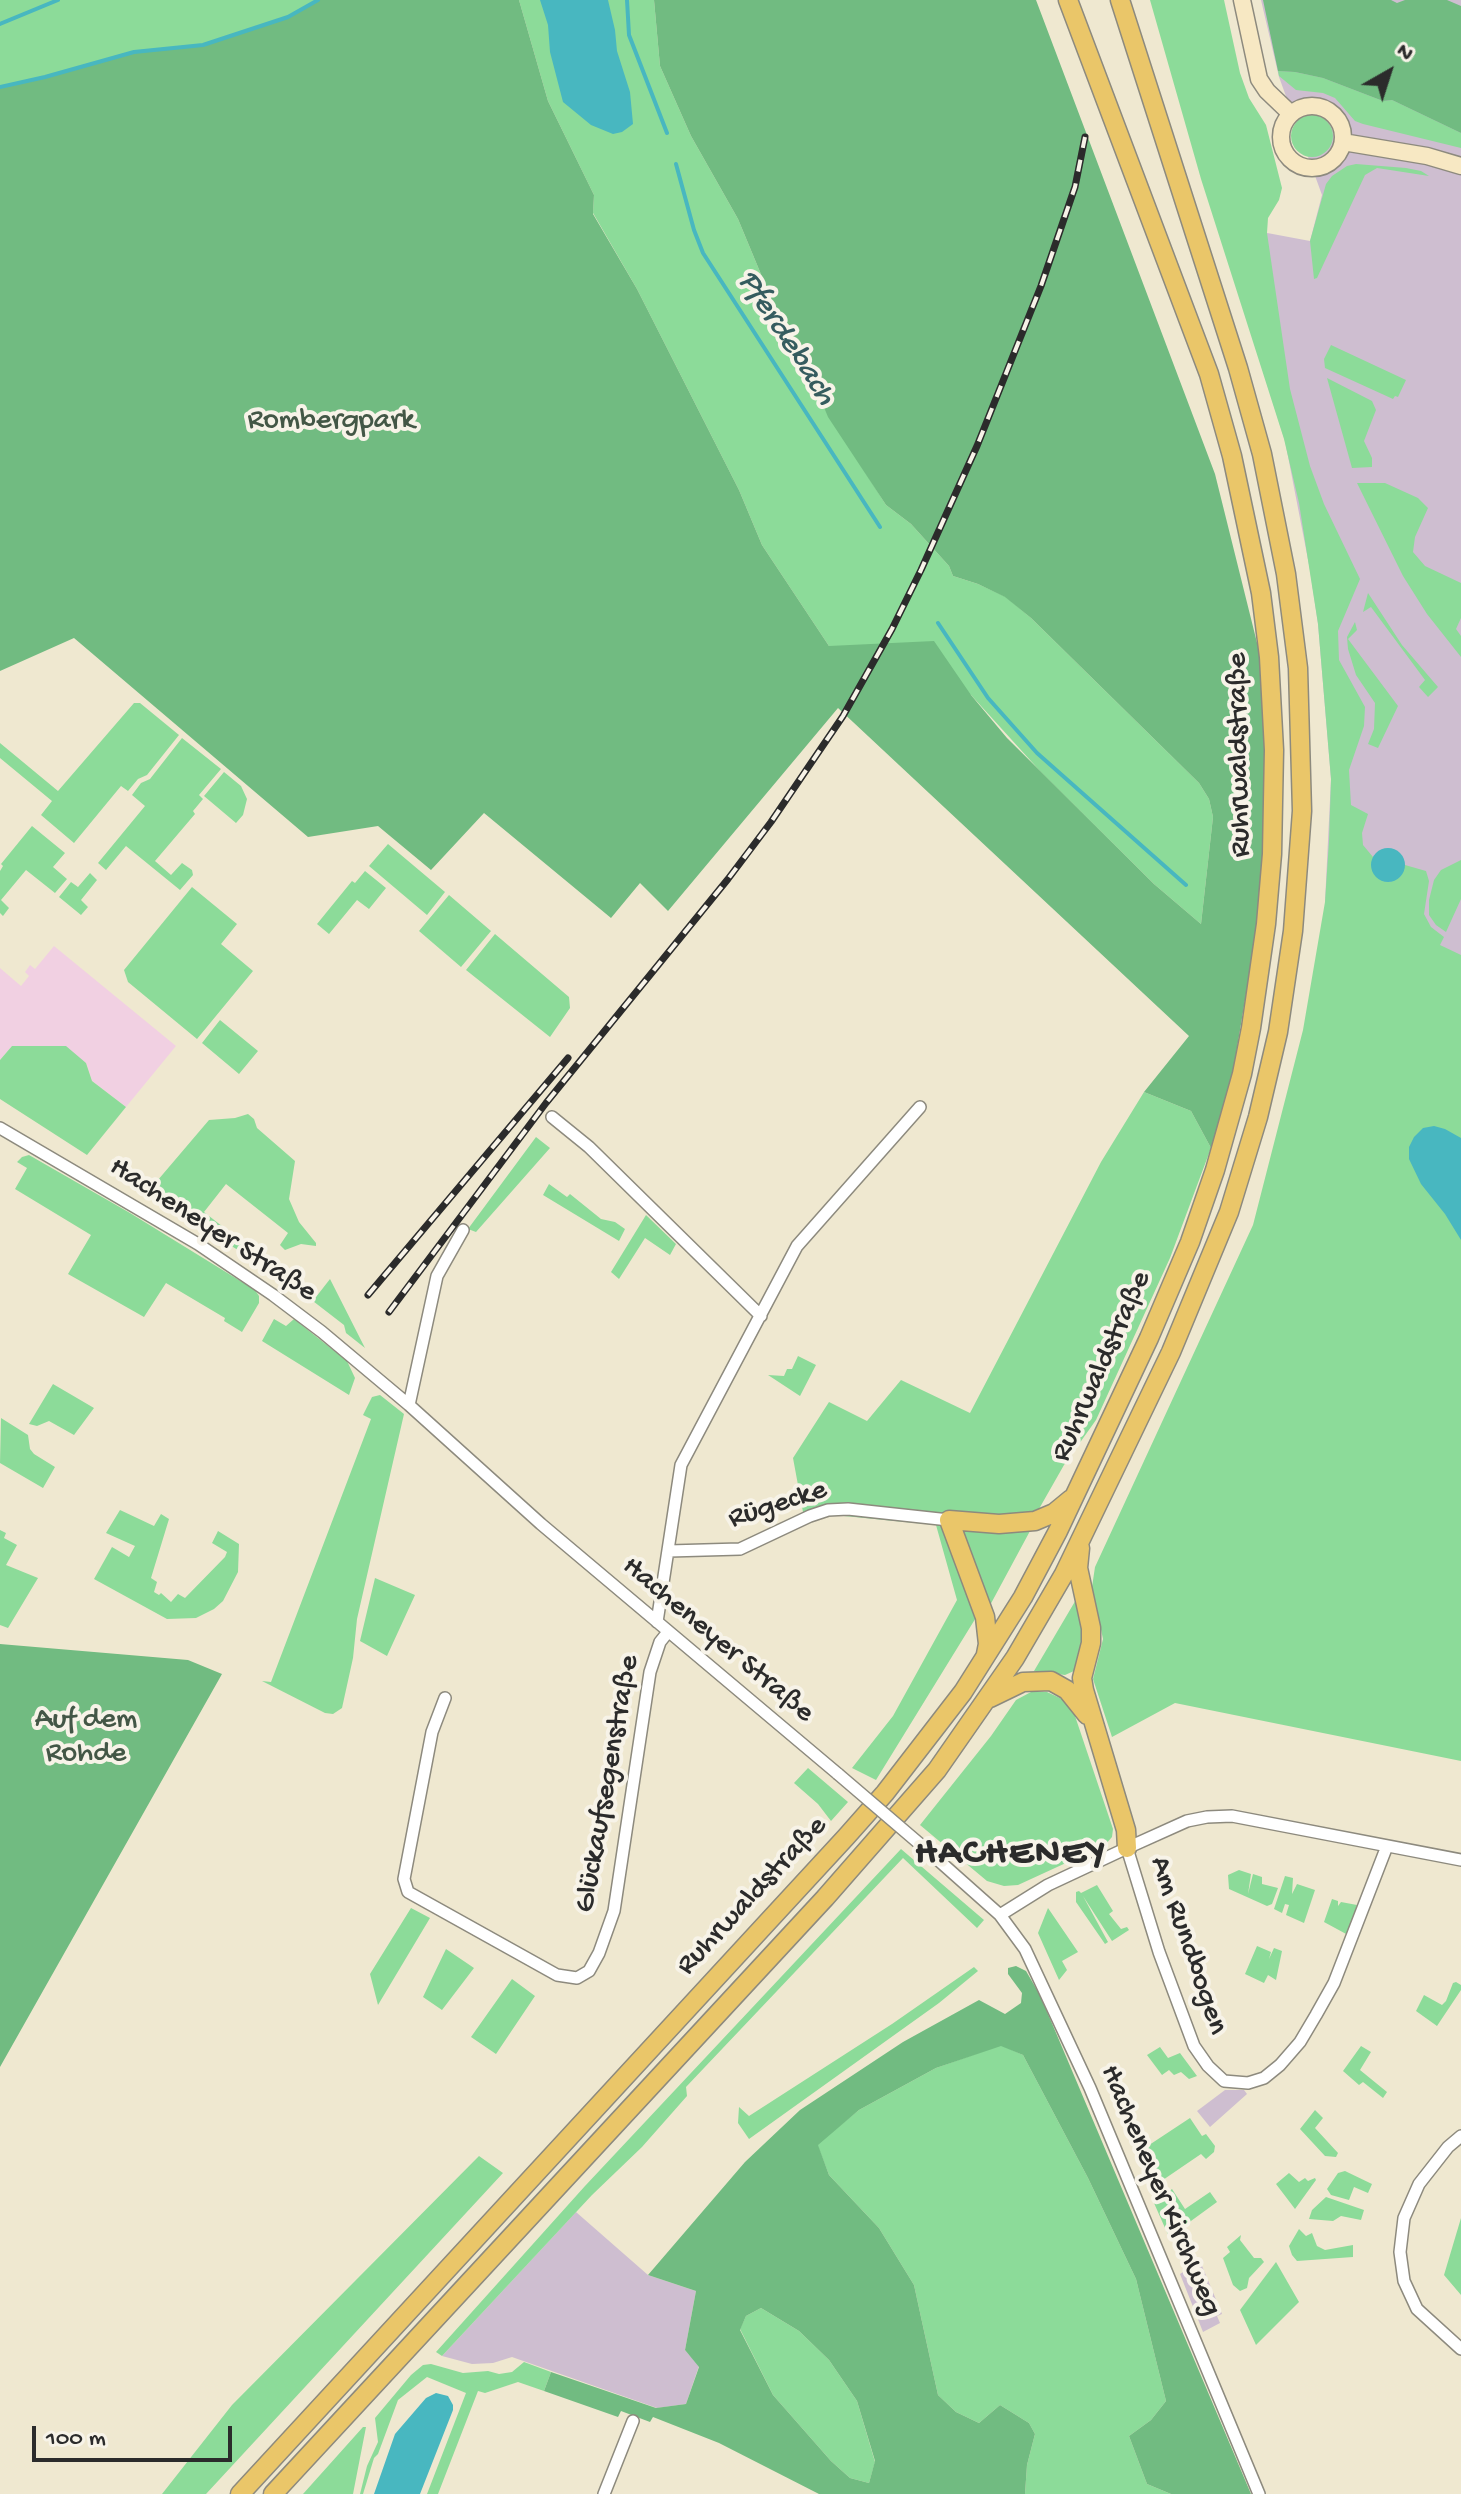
<!DOCTYPE html>
<html>
<head>
<meta charset="utf-8">
<style>
	body { margin:0 }
	#map { position:relative; width:1461px; height:2494px; overflow:hidden; background:#efe8d0; font-family:"Gochi Hand",sans-serif }
	canvas { display:block }
	.north { position:absolute; left:1349px; top:32px; width:80px; height:80px; -webkit-text-stroke:6px #f7f3e8; paint-order:stroke; rotate:39deg; font-size:22px; font-weight:700; line-height:32px; text-align:center; color:#2b2b2b }
	.north::after { content:''; display:block; margin:auto; width:28px; height:36px; background:#2b2b2b; clip-path:polygon(50% 0,100% 100%,50% 72%,0 100%) }
	.scale { position:absolute; left:32px; top:2426px; width:200px; height:36px; box-sizing:border-box; border:4px solid #2b2b2b; border-top:0; padding-left:10px; font-size:24px; line-height:28px; white-space:nowrap; color:#2b2b2b; -webkit-text-stroke:6px #f7f3e8; paint-order:stroke }
</style>
</head>
<body>
<div id="map">
<canvas width="1461" height="2494"></canvas>
<div class="north">N</div>
<div class="scale">100 m</div>
</div>
<script>
const ctx = document.querySelector('canvas').getContext('2d');
ctx.lineJoin = 'round';
function paint(path, color) { ctx.fillStyle = color; ctx.fill(path, 'evenodd'); }
const toPath = rows => new Path2D(rows.map(r => 'M' + r).join(''));
function trace(path, color, width, dash) { ctx.strokeStyle = color; ctx.lineWidth = width; ctx.lineCap = dash ? 'butt' : 'round'; ctx.setLineDash(dash || []); ctx.stroke(path); }
function drawText(font, color, halo, rows, align = 'center') {
  ctx.font = font + ' "Gochi Hand",sans-serif'; ctx.lineWidth = 8; ctx.setLineDash([]); ctx.textBaseline = 'middle'; ctx.strokeStyle = halo; ctx.fillStyle = color; for (const [text, x, y, turn = 0] of rows) {
    ctx.save(); ctx.translate(x, y); ctx.rotate((+turn || 0) * Math.PI / 180); ctx.textAlign = isNaN(turn) ? turn : align; if (halo) ctx.strokeText(text, 0, 0); ctx.fillText(text, 0, 0); ctx.restore();
  }
}
paint(toPath([
	[54,946,176,1046,126,1107,92,1081,86,1063,12,1046,0,1060,0,968,21,986,29,976,25,972,30,965,35,969]
]), '#f1d0e2');
paint(toPath([
	[1261,0,1461,0,1461,970,1325,902,1331,779,1318,624,1310,570,1285,441,1222,241,1262,232,1310,241,1322,195,1279,77],
	[1225,2090,1244,2090,1247,2094,1210,2127,1197,2111],
	[576,2212,648,2275,696,2291,685,2350,699,2366,686,2404,657,2408,512,2357,493,2363,472,2364,442,2356],
	[1200,2261,1222,2314,1217,2316,1220,2323,1203,2332,1180,2274]
]), '#cebed0');
paint(toPath([
	[0,0,318,0,288,17,203,45,134,52,45,77,0,87],
	[519,0,654,0,660,66,691,136,738,219,775,308,860,464,886,505,911,524,949,566,953,576,978,584,1006,597,1031,618,1199,783,1209,799,1213,817,1201,924,1154,884,1040,771,971,695,829,646,762,545,739,490,637,289,593,213,594,195,548,101],
	[1150,0,1224,0,1240,73,1249,98,1266,125,1282,188,1279,200,1268,218,1267,233,1290,389,1310,466,1324,504,1360,579,1338,631,1339,660,1365,707,1364,726,1349,770,1351,805,1368,814,1362,833,1363,845,1373,857,1372,869,1383,881,1390,882,1400,877,1405,865,1426,871,1429,881,1424,914,1431,927,1444,937,1440,945,1461,955,1461,1761,1175,1703,1112,1737,1093,1679,1103,1639,1092,1587,1095,1567,1253,1225,1303,1030,1325,902,1329,841,1331,779,1318,624,1299,503,1284,439,1201,179],
	[1278,71,1295,72,1323,78,1383,101,1392,100,1461,133,1461,148,1363,124,1355,121,1335,98,1323,93,1296,90,1279,76],
	'1291 136a21 21 0 1 1 42 0a21 21 0 1 1-42 0Z',
	[1356,164,1406,168,1421,171,1429,176,1377,168,1365,175,1317,278,1314,279,1310,241,1326,184,1332,176,1347,166],
	[1331,345,1406,380,1398,397,1395,396,1393,399,1325,368,1324,359],
	[1327,378,1372,401,1376,410,1364,441,1372,458,1372,467,1352,468],
	[1357,483,1385,483,1418,498,1428,508,1415,537,1413,552,1425,566,1461,583,1461,618,1456,629,1461,636,1461,657,1427,614,1403,576],
	[1368,593,1402,645,1438,687,1428,697,1419,687,1425,680,1371,607,1363,612],
	[1355,622,1357,630,1348,639,1398,706,1378,748,1368,744,1374,729,1375,703,1356,675,1348,649,1347,637],
	[134,703,140,703,179,735,147,775,138,779,128,791,121,786,74,843,41,815,52,801,0,758,0,743,58,791],
	[182,738,221,769,199,795,203,799,193,811,195,814,155,861,171,875,182,863,192,870,193,875,180,890,126,846,106,870,98,863,145,806,132,795,141,783,150,779],
	[224,772,241,786,247,799,243,815,236,823,204,796],
	[32,826,65,853,53,867,67,879,55,893,26,870,1,900,9,908,3,916,0,913,0,871,3,866,1,864],
	[388,844,445,892,427,915,369,866],
	[1461,860,1461,899,1446,932,1436,925,1429,915,1429,900,1434,880,1441,870],
	[365,871,386,888,369,909,357,900,329,934,317,924,352,881,355,883],
	[90,873,97,880,81,900,88,907,81,915,59,897,71,882,78,887],
	[192,887,237,924,221,944,253,971,197,1039,128,982,124,970],
	[449,895,491,931,461,967,419,931],
	[495,934,569,997,570,1008,550,1037,466,970],
	[220,1020,258,1051,239,1074,202,1043],
	[12,1046,66,1046,86,1063,92,1081,126,1107,87,1155,0,1099,0,1060],
	[1144,1092,1191,1111,1211,1148,1170,1258,1096,1420,1064,1465,1027,1530,1030,1531,988,1609,985,1603,876,1780,852,1768,893,1716,957,1600,936,1525,803,1512,793,1458,829,1402,867,1421,901,1380,970,1413,1101,1162],
	[248,1114,254,1119,257,1128,295,1161,289,1199,299,1222,316,1243,316,1246,301,1244,285,1250,280,1245,288,1233,226,1184,204,1212,260,1256,256,1261,146,1194,209,1120,235,1118],
	[536,1137,550,1148,476,1232,468,1229],
	[29,1155,130,1213,255,1290,259,1296,259,1303,242,1332,224,1321,225,1318,166,1283,144,1317,68,1274,91,1235,15,1189,27,1168,17,1162,22,1157],
	[549,1184,567,1197,570,1194,601,1219,615,1222,625,1229,619,1241,543,1195],
	[646,1215,676,1244,670,1255,645,1238,619,1279,611,1272],
	[301,1266,293,1280,316,1297,330,1279,365,1348,346,1333,344,1325,287,1281,292,1270],
	[274,1319,286,1326,294,1319,347,1361,355,1378,349,1395,262,1341],
	[798,1356,816,1365,800,1396,768,1375,784,1376,787,1369,792,1369],
	[53,1384,94,1408,74,1435,49,1421,37,1426,29,1424],
	[380,1395,404,1414,357,1619,353,1658,342,1708,333,1714,325,1713,262,1681,271,1682,371,1419,363,1415,372,1397],
	[1,1418,28,1435,30,1449,34,1454,55,1467,43,1488,0,1463],
	[120,1510,154,1526,161,1514,169,1519,151,1578,157,1582,154,1592,159,1595,161,1593,171,1602,178,1594,185,1598,225,1557,227,1552,212,1543,218,1531,239,1544,238,1572,223,1601,214,1609,196,1618,167,1619,94,1579,112,1547,129,1557,135,1546,106,1533],
	[0,1530,6,1533,4,1538,17,1545,6,1565,38,1578,8,1628,0,1625],
	[375,1578,415,1595,387,1656,360,1641],
	[1077,1598,1086,1635,1074,1671,1065,1675,1034,1671],
	[1031,1692,1047,1692,1062,1699,1073,1710,1113,1829,1112,1837,1105,1845,1018,1885,1004,1886,987,1881,920,1825,991,1736,1016,1700],
	[808,1768,848,1802,831,1821,818,1804,794,1783],
	[901,1849,984,1920,977,1928,903,1858,686,2087,687,2096,642,2147,592,2195,442,2356,436,2352,585,2186],
	[1239,1870,1251,1874,1248,1894,1253,1874,1262,1877,1262,1884,1278,1888,1272,1904,1267,1906,1229,1889,1228,1875],
	[1285,1876,1293,1878,1292,1894,1297,1884,1315,1890,1304,1923,1286,1915,1289,1905,1285,1904,1282,1913,1274,1909],
	[1097,1885,1113,1911,1109,1914,1121,1929,1127,1927,1129,1930,1112,1941,1083,1896,1108,1942,1105,1944,1076,1902,1076,1892,1079,1891,1081,1893],
	[1332,1899,1338,1901,1338,1906,1341,1902,1357,1905,1348,1935,1324,1922],
	[411,1908,430,1918,378,2005,370,1974],
	[1048,1908,1078,1952,1062,1961,1067,1970,1059,1980,1038,1933],
	[1257,1946,1271,1952,1269,1959,1274,1948,1282,1951,1276,1980,1268,1975,1264,1983,1245,1974],
	[446,1949,474,1968,442,2010,423,1997],
	[974,1967,978,1971,939,2003,749,2139,738,2123,739,2107,749,2116,892,2024],
	[512,1979,535,1996,496,2054,471,2037],
	[1456,1982,1461,1985,1461,1990,1437,2026,1416,2011,1424,1995,1442,2005,1446,2001,1453,1983],
	[1001,2045,1023,2055,1088,2178,1136,2279,1166,2401,1151,2420,1129,2436,1147,2484,1171,2494,1025,2494,1027,2465,1035,2434,1029,2423,1000,2405,979,2423,956,2412,938,2395,914,2285,879,2228,829,2175,817,2144,859,2110,936,2068],
	[1361,2046,1371,2052,1360,2070,1387,2092,1383,2098,1363,2082,1359,2085,1343,2071],
	[1160,2047,1168,2058,1180,2053,1197,2076,1189,2079,1181,2072,1174,2075,1169,2070,1162,2075,1147,2055],
	[1315,2110,1323,2118,1315,2128,1338,2153,1336,2157,1325,2156,1300,2129],
	[1190,2118,1202,2136,1206,2134,1215,2146,1214,2152,1206,2159,1201,2154,1157,2184,1137,2153],
	[479,2156,503,2173,206,2494,162,2494,232,2405],
	[1345,2171,1372,2184,1368,2193,1354,2187,1349,2200,1331,2195,1327,2189,1338,2173],
	[1289,2173,1299,2182,1305,2178,1308,2181,1315,2178,1316,2180,1295,2209,1276,2184],
	[1172,2189,1185,2209,1210,2192,1217,2202,1169,2237,1154,2203],
	[1326,2197,1364,2210,1361,2220,1341,2216,1333,2221,1309,2219,1312,2210],
	[1461,2218,1461,2295,1444,2275],
	[1299,2229,1306,2236,1312,2233,1317,2246,1325,2250,1353,2245,1353,2257,1297,2261,1292,2255,1289,2246],
	[1241,2235,1240,2240,1254,2258,1261,2258,1264,2262,1249,2278,1247,2288,1240,2291,1233,2285,1223,2258,1230,2252,1227,2247],
	[1276,2262,1299,2302,1256,2345,1240,2310],
	[761,2308,799,2331,829,2360,857,2401,875,2462,869,2483,850,2478,831,2461,773,2395,740,2329,746,2316],
	[524,2362,551,2372,544,2391,518,2382,485,2393,478,2391,438,2494,427,2494,466,2393,427,2377,398,2400,378,2454,374,2458,363,2494,360,2494,367,2466,378,2442,375,2418,411,2375,423,2365,431,2364,463,2373,488,2371,499,2374,512,2372],
	[363,2427,366,2427,353,2494,303,2494]
]), '#8cdb99');
paint(toPath([
	[318,0,519,0,548,101,594,195,593,214,637,289,739,490,762,545,829,646,934,641,971,695,1007,738,1154,884,1201,924,1213,817,1209,799,1199,783,1031,618,1005,597,978,584,953,576,949,566,911,524,886,505,828,417,804,359,775,308,738,219,691,136,660,66,654,0,1036,0,1215,474,1268,687,1266,874,1233,1072,1211,1148,1191,1111,1144,1092,1189,1036,838,708,668,911,640,883,611,918,484,813,431,870,378,826,308,837,74,638,0,671,0,87,45,77,134,52,203,45,288,17],
	[1263,0,1391,0,1397,3,1405,0,1447,0,1461,6,1461,133,1392,100,1383,101,1323,78,1295,72,1278,71],
	[0,1644,188,1660,222,1674,0,2067],
	[1016,1966,1026,1971,1040,1995,1251,2494,1171,2494,1147,2484,1129,2436,1151,2420,1166,2401,1136,2279,1088,2178,1023,2055,1001,2046,936,2068,859,2110,818,2145,829,2175,879,2228,914,2285,938,2395,956,2412,979,2423,1000,2405,1029,2423,1035,2434,1027,2465,1025,2494,819,2494,719,2443,653,2417,650,2422,621,2411,618,2417,544,2391,551,2372,656,2408,686,2404,699,2367,685,2350,696,2291,648,2275,745,2162,800,2110,903,2042,979,2000,1005,2014,1021,2003,1022,1993,1008,1974,1008,1968],
	[761,2308,799,2331,829,2360,857,2401,875,2461,869,2483,850,2478,831,2461,773,2395,740,2330,746,2316]
]), '#71bb81');
paint(toPath([
	[540,0,608,0,615,30,617,51,630,92,633,124,622,132,613,134,591,125,563,102,550,52,548,25],
	'1371 865a17 17 0 1 1 34 0a17 17 0 1 1-34 0Z',
	[1434,1126,1445,1129,1461,1138,1461,1240,1445,1214,1421,1184,1409,1159,1409,1147,1414,1137,1423,1128],
	[436,2393,448,2396,453,2405,453,2410,420,2494,374,2494,395,2434,426,2398]
]), '#48b7c0');
trace(toPath([
	[627,0,629,35,667,133],
	[0,24,58,0],
	[0,87,45,77,134,52,203,45,288,17,318,0],
	[676,164,694,230,703,253,880,527],
	[938,623,988,698,1037,753,1186,885]
]), '#48b7c0', 4);
const minor = toPath([
	[552,1117,589,1147,761,1316],
	[0,1128,198,1244,273,1295,322,1332,409,1405,541,1524,838,1774],
	[409,1405,437,1276,463,1230],
	[669,1551,740,1549,810,1516,828,1510,848,1509,949,1520],
	[657,1622,681,1465,797,1246,920,1107],
	[445,1698,432,1732,404,1879,408,1892,557,1975,577,1978,589,1971,599,1953,614,1911,650,1672,660,1642,668,1632],
	[1127,1848,1159,1952,1194,2046,1208,2066,1224,2081,1248,2083,1264,2078,1280,2065,1300,2042,1316,2015,1334,1983,1387,1846],
	[928,1851,1000,1915,1025,1949,1090,2088,1259,2494],
	[1000,1915,1048,1885,1127,1848,1187,1821,1207,1817,1232,1816,1461,1860],
	[1461,2136,1448,2147,1419,2184,1404,2218,1400,2252,1404,2281,1417,2309,1461,2349],
	[604,2494,633,2421]
]);
const secondary = toPath([
	[1242,0,1259,79,1267,91,1291,114],
	'1281 137a31 31 0 1 1 62 0a31 31 0 1 1-62 0Z',
	[1343,142,1427,156,1461,166]
]);
const trunk = toPath([
	[1080,1548,1078,1568,1091,1628,1091,1643,1082,1678,1084,1690,1126,1830,1127,1848],
	[986,1654,988,1644,985,1617,949,1520,999,1524,1035,1521,1054,1513,1071,1499],
	[990,1698,1023,1682,1051,1681,1067,1690,1087,1715],
	[240,2494,846,1837,885,1793,963,1692,1023,1597,1058,1531,1149,1338,1190,1242,1215,1170,1242,1074,1251,1028,1266,924,1272,854,1274,750,1269,657,1261,593,1232,456,1209,374,1068,0],
	[273,2494,825,1898,937,1770,1015,1658,1064,1574,1171,1352,1229,1212,1258,1117,1278,1032,1293,931,1302,811,1298,668,1286,574,1262,454,1238,368,1120,0]
]);
trace(minor, '#8d8a7e', 14);
trace(secondary, '#8d8a7e', 19);
trace(trunk, '#8d8a7e', 21);
trace(minor, '#fff', 11);
trace(secondary, '#f7e8c3', 16);
trace(trunk, '#eac669', 18);
const rail = toPath([
	[368,1295,568,1058],
	[389,1312,546,1103,728,879,771,822,843,716,892,629,921,570,977,446,1041,286,1075,187,1085,137]
]);
trace(rail, '#2b2b2b', 7);
trace(rail, '#f7f3e8', 4, [12]);
const minorBridge = toPath([
	[838,1774,928,1851]
]);
trace(minorBridge, '#8d8a7e', 14, []);
trace(minorBridge, '#fff', 11);
drawText('30px', '#435746', '#f7f3e8', [
	["Rombergpark",331,422],
	["Auf dem",86,1721],
	["Rohde",86,1755]
]);
drawText('30px', '#2b2b2b', '#f7f3e8', [
	["Ruhrwaldstraße",1241,755,-91],
	["Hacheneyer Straße",212,1231,33],
	["Ruhrwaldstraße",1103,1367,-66],
	["Rügecke",778,1506,-18],
	["Hacheneyer Straße",717,1641,40],
	["Glückaufsegenstraße",609,1784,-80],
	["Ruhrwaldstraße",753,1897,-47],
	["Am Rundbogen",1187,1946,71],
	["Hacheneyer Kirchweg",1159,2191,67]
]);
drawText('italic 32px', '#355c5f', '#f7f3e8', [
	["Pferdebach",785,339,57]
]);
ctx.letterSpacing = '2px';
drawText('bold 38px', '#2b2b2b', '#f7f3e8', [
	["HACHENEY",1011,1855]
]);
ctx.letterSpacing = '0px';
</script>
</body>
</html>
